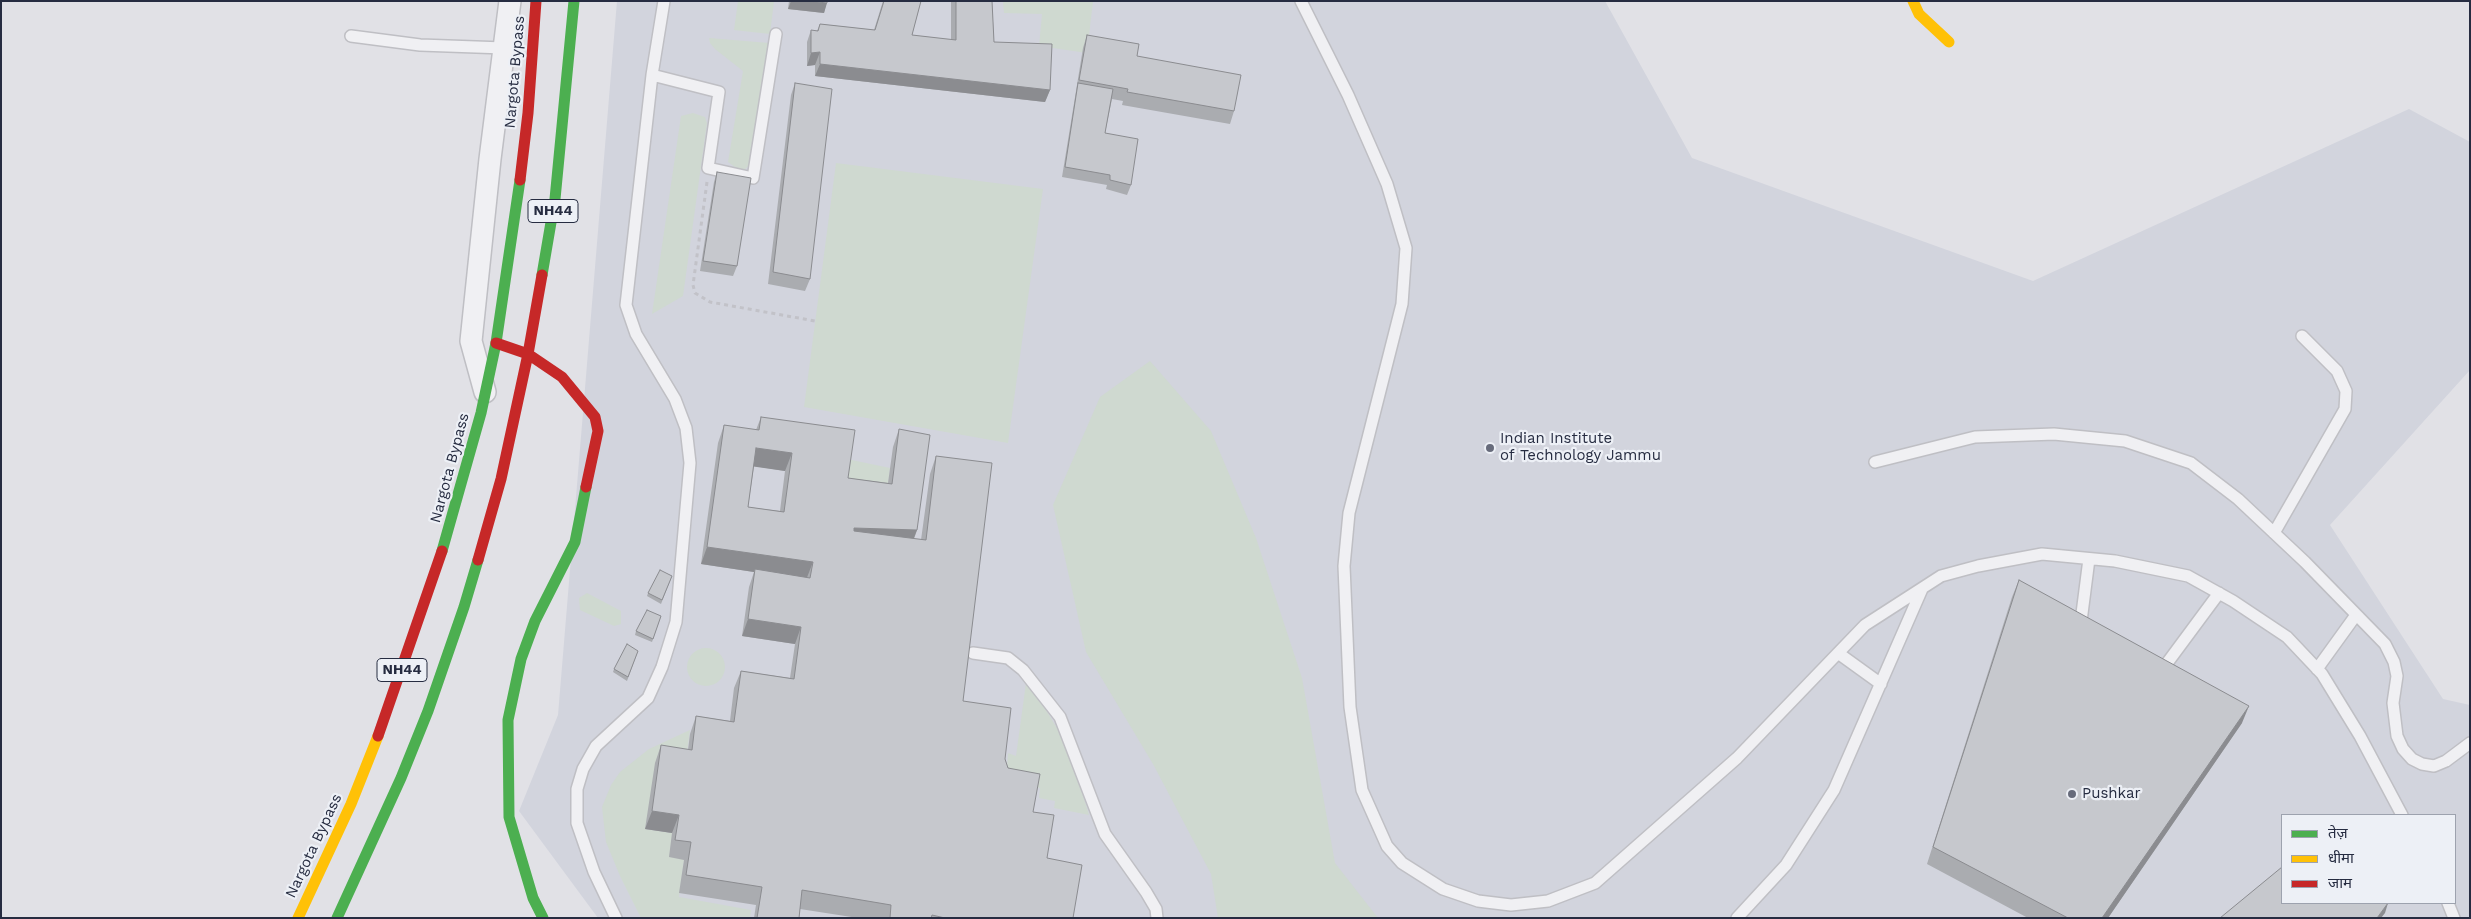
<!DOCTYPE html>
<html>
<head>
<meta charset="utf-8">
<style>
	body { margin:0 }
	#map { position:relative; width:2471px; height:919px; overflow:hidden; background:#e1e1e6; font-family:"Work Sans","Noto Sans Devanagari",sans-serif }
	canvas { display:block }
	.frame { position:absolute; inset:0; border:2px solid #262c41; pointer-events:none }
	.legend { position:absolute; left:2281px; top:814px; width:175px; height:90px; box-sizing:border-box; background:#edf0f6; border:1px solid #9da2ae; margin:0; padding:6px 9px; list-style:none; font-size:15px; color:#262c41 }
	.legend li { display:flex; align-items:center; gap:10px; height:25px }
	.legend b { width:25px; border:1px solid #9da2ae }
</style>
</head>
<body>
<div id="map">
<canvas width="2471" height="919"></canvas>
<div class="frame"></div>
<ul class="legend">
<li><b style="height:6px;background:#4caf50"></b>तेज़</li>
<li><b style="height:6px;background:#ffc107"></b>धीमा</li>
<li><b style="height:6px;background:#c62828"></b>जाम</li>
</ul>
</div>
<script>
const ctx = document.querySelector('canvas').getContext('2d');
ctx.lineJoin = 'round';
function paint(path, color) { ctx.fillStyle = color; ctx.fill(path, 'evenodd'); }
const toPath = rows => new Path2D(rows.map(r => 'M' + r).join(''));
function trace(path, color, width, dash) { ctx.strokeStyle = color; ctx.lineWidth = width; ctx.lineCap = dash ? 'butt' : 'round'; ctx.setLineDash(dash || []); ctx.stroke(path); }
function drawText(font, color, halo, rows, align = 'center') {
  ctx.font = font + ' "Work Sans",sans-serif'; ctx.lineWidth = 4.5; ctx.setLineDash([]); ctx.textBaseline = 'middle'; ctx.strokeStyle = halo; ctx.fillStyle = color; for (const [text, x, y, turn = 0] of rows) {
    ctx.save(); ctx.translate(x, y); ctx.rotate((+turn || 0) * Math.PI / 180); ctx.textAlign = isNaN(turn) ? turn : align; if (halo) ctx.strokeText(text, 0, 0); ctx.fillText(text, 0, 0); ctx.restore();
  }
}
paint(toPath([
	[617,1,1605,1,1692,158,2033,281,2409,109,2470,142,2470,370,2330,525,2443,699,2470,705,2470,918,598,918,519,811,558,715],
	[2282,815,2455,815,2455,903,2282,903]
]), '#d2d4dd');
paint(toPath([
	[738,1,774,1,770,34,734,30],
	[1003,1,1093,1,1087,53,1039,46,1042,14,1004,13],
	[709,38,769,43,751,164,745,169,739,170,728,162,743,71,715,49,710,43],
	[693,113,705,117,707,123,683,296,652,314,681,116],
	[836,163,1043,189,1008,443,804,407],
	[1150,361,1211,431,1256,538,1302,678,1335,863,1378,918,1218,918,1211,874,1153,764,1086,652,1053,505,1100,397],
	[847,459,890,468,886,501,842,495],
	[587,593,621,611,621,624,614,626,580,610,579,598],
	'687 667a19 19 0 1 1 38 0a19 19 0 1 1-38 0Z',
	[1026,683,1040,700,1069,748,1089,815,1054,808,1055,801,1039,798,1040,788,1006,781,1008,753,1016,756],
	[690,730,685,768,645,829,672,833,684,860,679,897,751,910,750,918,641,918,620,876,606,842,602,807,611,785,620,772,649,749]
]), '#cfd9d0');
const lane = toPath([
	[1301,1,1348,95,1387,184,1406,248,1402,304,1349,513,1344,566,1350,707,1362,790,1387,846,1402,863,1443,889,1478,901,1511,905,1548,901,1595,883,1737,758,1865,625,1941,576,1978,566,2042,554,2115,561,2188,576,2233,601,2287,637,2322,674,2360,736,2402,815],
	[351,36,420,45,504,48],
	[652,75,719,92,708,168,753,178,776,34],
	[1875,462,1975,437,2054,434,2125,441,2191,463,2238,499,2305,562,2385,644,2394,662,2397,676,2393,703,2397,736,2403,749,2412,759,2422,764,2434,766,2446,761,2470,743],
	[2274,533,2345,409,2346,391,2337,371,2302,336],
	[2080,629,2089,559],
	[973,653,1008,658,1023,670,1060,717,1105,834,1146,892,1156,909,1157,918],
	[1838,653,1881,684],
	[2317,669,2356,615],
	[2159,674,2219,593],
	[2448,903,2454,918],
	[616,918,594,872,577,823,577,789,583,769,596,746,648,698,662,667,676,622,690,463,686,428,675,399,636,334,626,305,652,75,664,1],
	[1737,918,1786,865,1834,790,1922,589]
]);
const street = toPath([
	[485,392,471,341,490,159,510,1]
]);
trace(lane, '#bfbfc4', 14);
trace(street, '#bfbfc4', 24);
trace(toPath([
	[707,182,693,285,695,293,710,302,815,321]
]), '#c2c2c8', 3, [4, 4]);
trace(lane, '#f0f0f3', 11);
trace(street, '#f0f0f3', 21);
trace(toPath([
	[542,275,555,199,574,1],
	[442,551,481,413,496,343,520,180],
	[337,918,401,778,428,711,464,607,478,560],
	[543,918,533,898,509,817,508,720,521,659,535,621,575,542,586,487]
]), '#4caf50', 11);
trace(toPath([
	[1913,1,1919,14,1949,42],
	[298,918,351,804,378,736]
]), '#ffc107', 11);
trace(toPath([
	[520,180,528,113,536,1],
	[496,343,528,354,562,377,595,417,598,431,586,487],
	[478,560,501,479,528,354,542,275],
	[378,736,442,551]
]), '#c62828', 11);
paint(toPath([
	[789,1,827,1,824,13,788,9],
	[883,1,921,1,912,35,951,40,951,1,992,1,994,42,1050,90,1045,102,815,76,815,65,807,66,807,42,811,30,817,31,820,24,874,30],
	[1087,35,1137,56,1234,111,1230,124,1122,105,1123,101,1112,99,1105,133,1131,185,1127,195,1106,189,1107,185,1062,177,1083,48],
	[795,83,810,279,805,291,768,284,791,95],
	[717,172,737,266,733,276,700,271,714,182],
	[761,417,848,478,888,483,893,447,899,429,917,530,914,539,921,540,930,474,936,456,963,701,1005,759,1008,768,1033,812,1047,858,1073,918,858,918,800,909,799,918,754,918,756,905,679,893,684,860,669,857,672,833,645,829,655,763,661,745,688,750,690,734,696,716,730,721,734,688,741,671,790,678,795,644,742,636,749,587,754,572,701,564,718,443,724,425,756,430],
	[754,466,785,471,780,511,748,507],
	[672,576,661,604,647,596,648,593],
	[2019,580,2242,723,2108,918,2028,918,1927,864,2012,597],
	[661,616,652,642,635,635,636,631],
	[638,651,627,681,613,672,614,669]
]), '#aaacb0');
paint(toPath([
	[791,1,808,1,827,3,824,13,788,9],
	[820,52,815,65,807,66,811,53],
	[820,64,1050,90,1045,102,815,76],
	[756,448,792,453,785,471,750,466],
	[854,528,917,530,910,548,847,546],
	[707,547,813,562,806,580,755,569,754,572,701,564],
	[748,619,801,627,795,644,742,636],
	[2249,706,2242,723,2108,918,2102,918],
	[652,811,679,815,672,833,645,829],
	[2388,903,2385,913,2381,918,2377,918]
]), '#8b8c90');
const building = toPath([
	[808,1,827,1,827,3,808,1],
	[884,1,921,1,912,35,956,40,956,1,992,1,994,42,1052,44,1050,90,820,64,820,52,811,53,811,30,818,31,820,24,875,30,884,1],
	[1087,35,1139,44,1137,56,1241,75,1234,111,1127,92,1128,89,1079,80,1087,35],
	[795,83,832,89,810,279,773,272,795,83],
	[1078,83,1113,89,1105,133,1138,139,1131,185,1110,180,1110,175,1065,167,1078,83],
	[717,172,751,178,737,266,703,261,717,172],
	[761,417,855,430,848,478,892,484,899,429,930,435,917,530,854,528,854,531,926,540,936,456,992,463,963,701,1011,708,1005,759,1008,768,1040,774,1033,812,1054,815,1047,858,1082,865,1073,918,945,918,932,915,931,918,890,918,891,905,802,890,799,918,757,918,762,887,686,875,691,842,675,840,679,815,652,811,661,745,692,750,696,716,734,722,741,671,794,679,801,627,748,619,755,569,810,578,813,562,707,547,724,425,759,430,761,417],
	[756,448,792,453,784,512,748,507,756,448],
	[660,570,672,576,662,600,648,593,660,570],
	[2019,580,2249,706,2102,918,2068,918,1933,847,2019,580],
	[647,610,661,616,653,639,636,631,647,610],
	[627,644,638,651,628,677,614,669,627,644],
	[2282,867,2282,903,2388,903,2377,918,2220,918,2282,867]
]);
paint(building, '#c6c8cd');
trace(building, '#8b8c90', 1);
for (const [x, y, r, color] of [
	[1490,448,5,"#676b7b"],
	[2072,794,5,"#676b7b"]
]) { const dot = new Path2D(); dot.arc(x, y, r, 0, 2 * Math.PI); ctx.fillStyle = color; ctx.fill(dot); trace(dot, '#edf0f6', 2); }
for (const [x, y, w] of [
	[553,211,50],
	[402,670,50]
]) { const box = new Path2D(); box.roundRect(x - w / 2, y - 11.5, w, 23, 4); ctx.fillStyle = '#edf0f6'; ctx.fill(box); trace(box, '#262c41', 1); }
drawText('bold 14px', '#262c41', null, [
	["NH44",553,211],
	["NH44",402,670]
]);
drawText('15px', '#262c41', '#edf0f6', [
	["Nargota Bypass",515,72,-85],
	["Nargota Bypass",450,468,-75],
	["Nargota Bypass",314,846,-65]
]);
drawText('15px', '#262c41', '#edf0f6', [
	["Indian Institute",1500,439],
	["of Technology Jammu",1500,456],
	["Pushkar",2082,794]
], 'left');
</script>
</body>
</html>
